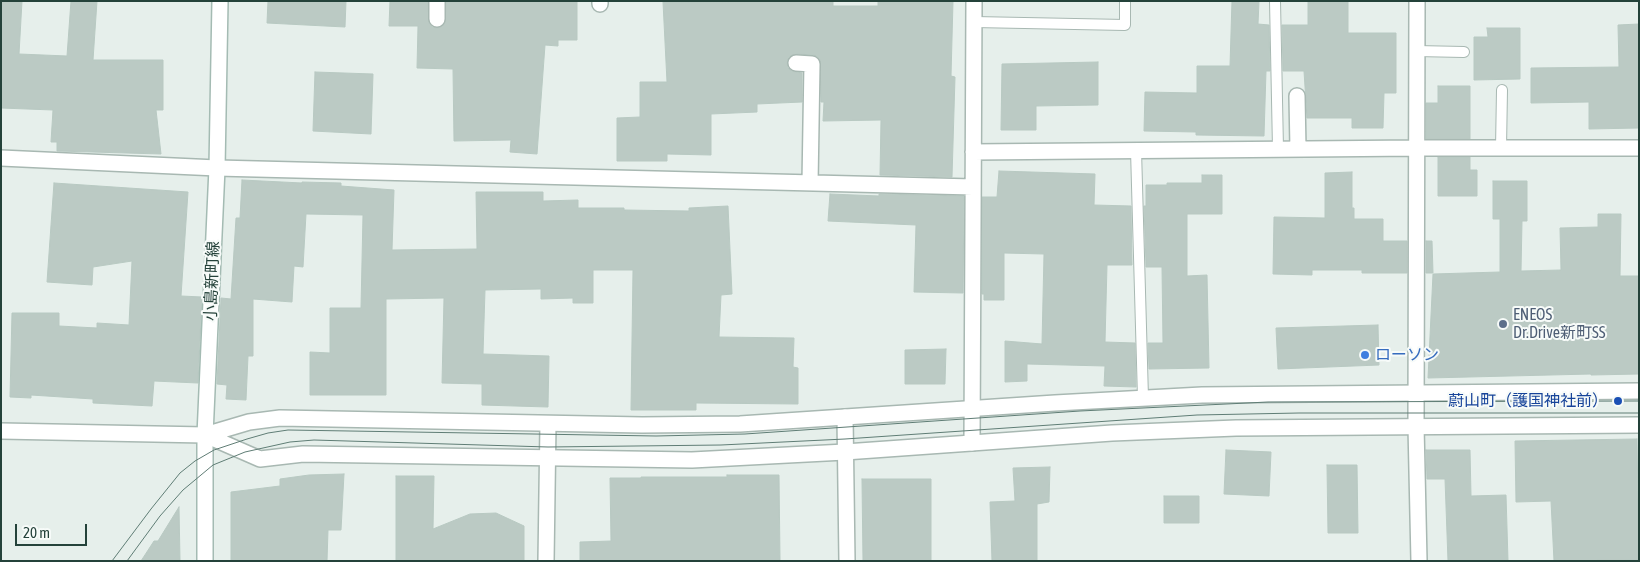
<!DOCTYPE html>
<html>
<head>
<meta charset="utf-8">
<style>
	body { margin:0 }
	#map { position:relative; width:1640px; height:562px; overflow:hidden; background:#e6efeb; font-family:"Asap Condensed",sans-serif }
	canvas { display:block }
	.frame { position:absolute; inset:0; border:2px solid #24423a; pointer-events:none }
	.scale { position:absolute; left:15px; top:524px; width:72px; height:22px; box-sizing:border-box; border:2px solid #24423a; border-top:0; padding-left:6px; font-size:15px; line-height:18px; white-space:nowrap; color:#24423a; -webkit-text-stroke:4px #f7fbf9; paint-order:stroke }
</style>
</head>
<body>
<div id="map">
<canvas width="1640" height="562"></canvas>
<div class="frame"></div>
<div class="scale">20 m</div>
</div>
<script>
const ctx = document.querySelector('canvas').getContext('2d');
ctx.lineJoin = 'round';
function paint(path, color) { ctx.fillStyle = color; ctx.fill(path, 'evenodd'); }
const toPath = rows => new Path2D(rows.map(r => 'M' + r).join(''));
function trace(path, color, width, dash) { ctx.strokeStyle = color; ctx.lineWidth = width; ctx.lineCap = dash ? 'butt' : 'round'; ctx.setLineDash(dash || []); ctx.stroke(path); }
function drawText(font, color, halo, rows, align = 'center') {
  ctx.font = font + ' "Asap Condensed","Noto Sans JP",sans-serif'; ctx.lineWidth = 4; ctx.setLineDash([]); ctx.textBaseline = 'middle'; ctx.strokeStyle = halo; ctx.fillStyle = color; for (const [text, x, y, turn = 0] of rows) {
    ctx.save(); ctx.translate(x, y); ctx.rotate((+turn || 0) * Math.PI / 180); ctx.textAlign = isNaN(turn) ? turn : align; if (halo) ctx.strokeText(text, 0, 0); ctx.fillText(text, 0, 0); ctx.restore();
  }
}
const building = toPath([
	[1,1,22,1,19,54,67,56,71,1,97,1,93,60,163,60,163,110,156,110,161,154,57,151,57,142,51,142,53,110,1,108,1,1],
	[268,1,346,1,345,27,267,23,268,1],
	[390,1,428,1,429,23,432,27,437,28,441,27,445,23,446,1,577,1,577,40,558,40,558,46,545,45,537,154,510,152,511,140,454,141,453,69,417,68,418,26,389,26,390,1],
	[833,1,833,6,878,6,878,1,953,1,951,76,955,77,952,177,880,175,881,120,823,121,824,102,821,102,820,60,817,56,813,55,797,54,789,57,787,63,788,68,791,71,802,73,802,102,757,104,757,112,711,114,711,155,667,154,667,161,617,161,617,118,640,117,640,82,667,82,663,2,833,1],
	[1232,1,1259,1,1258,24,1269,25,1270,71,1266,71,1264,136,1196,135,1196,132,1144,131,1145,92,1197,93,1197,66,1230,66,1232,1],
	[1308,1,1348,1,1348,33,1396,33,1396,93,1384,93,1383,128,1352,128,1352,118,1307,118,1304,71,1283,71,1282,25,1308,25,1308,1],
	[1639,24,1639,128,1589,129,1589,102,1531,103,1531,68,1619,67,1618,25,1639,24],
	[1487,28,1520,28,1520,79,1474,80,1474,37,1488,37,1487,28],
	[1098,62,1098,105,1036,106,1036,130,1001,130,1002,64,1098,62],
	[315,72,373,74,371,134,313,131,315,72],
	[1438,86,1470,86,1470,139,1426,139,1426,103,1438,103,1438,86],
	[1438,157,1470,157,1470,170,1477,170,1477,196,1438,196,1438,157],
	[999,171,1095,174,1094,205,1131,206,1132,265,1107,265,1105,342,1135,343,1136,387,1104,386,1105,366,1027,364,1027,381,1005,382,1005,341,1042,344,1044,254,1004,253,1004,300,984,300,984,294,982,294,982,197,997,197,999,171],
	[1352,172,1352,208,1354,208,1354,219,1383,219,1383,241,1407,241,1407,273,1362,273,1362,270,1312,270,1312,275,1273,274,1274,217,1325,218,1325,173,1352,172],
	[1202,175,1222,175,1222,214,1187,214,1187,276,1207,275,1209,368,1149,369,1148,343,1163,343,1162,267,1146,267,1146,265,1144,206,1146,206,1146,185,1167,185,1167,183,1202,183,1202,175],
	[242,180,302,183,302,182,341,183,341,186,394,190,392,250,477,249,476,192,543,192,543,201,578,200,578,208,624,208,624,210,689,211,689,208,728,206,732,294,721,295,719,337,794,338,793,367,798,368,798,404,696,403,696,410,631,410,633,270,593,270,593,303,573,303,573,298,541,299,541,289,485,290,483,354,549,356,548,407,482,405,482,384,442,383,444,298,386,299,386,395,310,395,310,352,330,353,330,308,361,308,363,215,306,214,303,267,294,266,292,302,253,299,253,356,248,356,246,400,226,399,227,385,217,384,221,298,231,299,236,218,240,218,242,180],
	[1493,181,1527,181,1527,221,1522,221,1521,271,1561,270,1560,228,1598,227,1598,214,1621,214,1620,276,1639,276,1639,374,1591,375,1591,374,1428,378,1433,274,1500,272,1500,219,1493,219,1493,181],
	[54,183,188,192,181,296,202,297,198,383,154,381,152,406,93,403,93,399,31,395,31,398,10,397,12,313,59,313,59,326,97,328,97,323,129,325,132,261,93,267,92,285,47,282,54,183],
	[830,194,879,196,879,194,964,196,963,293,914,292,916,225,828,221,830,194],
	[1426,241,1432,241,1433,273,1426,273,1426,241],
	[1378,325,1379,365,1278,369,1276,328,1378,325],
	[946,349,945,384,905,384,905,350,946,349],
	[1637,439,1639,560,1554,561,1551,501,1516,502,1515,441,1637,439],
	[1226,450,1271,452,1269,496,1224,494,1226,450],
	[1426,450,1470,450,1471,496,1506,495,1508,561,1448,561,1445,479,1427,479,1426,450],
	[1327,465,1357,465,1358,533,1328,533,1327,465],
	[1050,467,1049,502,1037,504,1037,561,992,561,990,502,1015,501,1013,468,1050,467],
	[344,474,341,530,328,530,327,561,231,561,231,492,280,486,280,479,309,475,344,474],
	[727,475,779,475,780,561,580,561,580,542,611,541,610,478,641,478,641,477,727,477,727,475],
	[396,476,434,476,433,529,470,514,496,513,524,526,524,561,396,561,396,476],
	[862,479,931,479,931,561,863,561,862,479],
	[1164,496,1199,496,1199,523,1164,523,1164,496],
	[179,507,180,561,141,561,154,541,158,541,179,507]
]);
paint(building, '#bbcac4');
trace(building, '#b8c9c2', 1);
const service = toPath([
	[1275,1,1278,149],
	[974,22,1125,25,1125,1],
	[1416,51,1464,52],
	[1501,148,1502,90],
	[1136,150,1143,398]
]);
const minor = toPath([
	[437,1,437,19],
	[1417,1,1416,426,1419,561],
	[600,4,600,1],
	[796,63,812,64,810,183],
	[1297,96,1298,149],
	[973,152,1417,148,1639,148],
	[1,158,217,168,973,187],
	[845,417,847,561],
	[972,443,974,1],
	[546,561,548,424]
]);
const tertiary = toPath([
	[1,431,205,435,249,422,280,418,642,425,740,424,1055,403,1202,395,1639,391],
	[205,435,260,459,303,454,692,460,845,452,1112,433,1236,428,1639,425]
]);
const secondary = toPath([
	[205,561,205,435,217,168,220,1]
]);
trace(service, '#a8b8b2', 12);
trace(minor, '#a8b8b2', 18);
trace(tertiary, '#a8b8b2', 18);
trace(secondary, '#a4bbb3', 18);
trace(service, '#fff', 10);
trace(minor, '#fff', 15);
trace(tertiary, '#fff', 15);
trace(secondary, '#fff', 15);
trace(toPath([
	[112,561,151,509,180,473,195,461,214,450,247,439,268,433,288,430,656,436,745,434,1080,411,1268,402,1639,401],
	[127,561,160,516,183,490,213,465,245,452,290,442,314,440,548,447,721,445,845,439,1197,415,1299,413,1639,413]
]), '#5f7d75', 1);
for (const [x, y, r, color] of [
	[1503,324,5,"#5c6f8a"],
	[1365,355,5,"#3f7fe0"],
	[1618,401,5,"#1a4fb4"]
]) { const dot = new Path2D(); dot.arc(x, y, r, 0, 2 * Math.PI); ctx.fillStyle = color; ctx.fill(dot); trace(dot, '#f7fbf9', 2); }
drawText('16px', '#24423a', '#f7fbf9', [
	["小島新町線",212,281,-88]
]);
drawText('16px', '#4e5e75', '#f7fbf9', [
	["ENEOS",1513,315],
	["Dr.Drive新町SS",1513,333]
], 'left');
drawText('16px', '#366cbe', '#f7fbf9', [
	["ローソン",1375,355]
], 'left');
drawText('16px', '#164399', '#f7fbf9', [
	["蔚山町（護国神社前）",1608,401]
], 'right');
</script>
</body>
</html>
